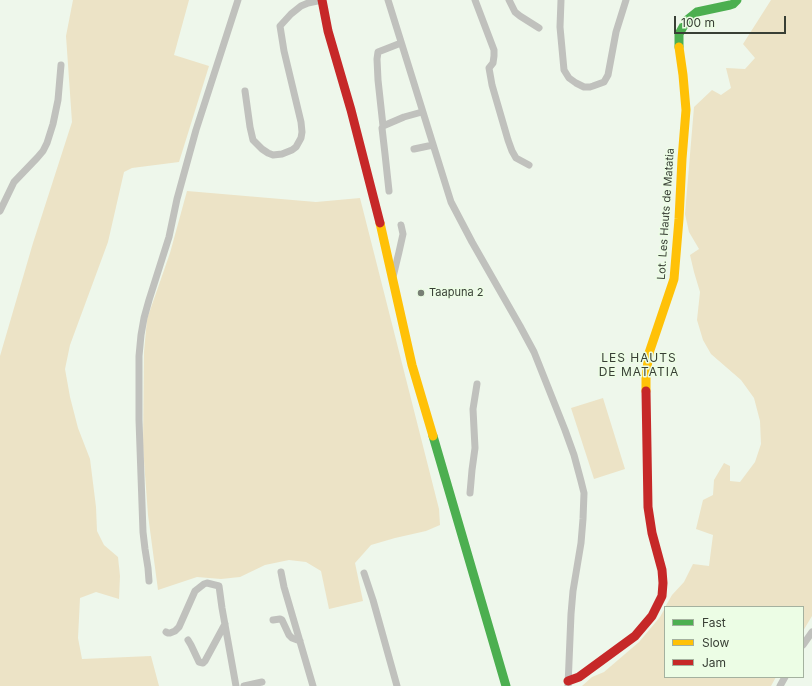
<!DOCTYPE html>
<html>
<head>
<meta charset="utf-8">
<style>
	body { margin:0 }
	#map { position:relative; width:812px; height:686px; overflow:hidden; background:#eef7eb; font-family:Inter,sans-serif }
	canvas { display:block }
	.legend { position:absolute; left:664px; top:606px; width:140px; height:72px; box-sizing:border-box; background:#ecfde5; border:1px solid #a4b19f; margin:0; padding:5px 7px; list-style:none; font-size:12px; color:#383f35 }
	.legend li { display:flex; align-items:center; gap:8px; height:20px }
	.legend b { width:20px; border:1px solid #a4b19f }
	.scale { position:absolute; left:674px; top:16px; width:112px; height:18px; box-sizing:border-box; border:2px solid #383f35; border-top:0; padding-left:5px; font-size:12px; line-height:14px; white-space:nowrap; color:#383f35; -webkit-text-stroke:3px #ecfde5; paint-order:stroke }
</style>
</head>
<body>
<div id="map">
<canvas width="812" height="686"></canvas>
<ul class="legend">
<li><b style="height:5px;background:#4caf50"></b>Fast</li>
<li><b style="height:5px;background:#ffc107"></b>Slow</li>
<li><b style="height:5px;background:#c62828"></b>Jam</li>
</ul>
<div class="scale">100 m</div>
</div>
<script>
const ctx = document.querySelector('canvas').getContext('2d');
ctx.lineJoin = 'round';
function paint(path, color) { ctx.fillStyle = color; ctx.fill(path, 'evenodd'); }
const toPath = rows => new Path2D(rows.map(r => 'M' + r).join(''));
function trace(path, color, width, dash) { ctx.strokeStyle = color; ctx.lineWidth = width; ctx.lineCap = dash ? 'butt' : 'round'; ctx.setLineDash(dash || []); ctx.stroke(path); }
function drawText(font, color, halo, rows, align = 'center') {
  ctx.font = font + ' Inter,sans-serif'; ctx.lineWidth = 3; ctx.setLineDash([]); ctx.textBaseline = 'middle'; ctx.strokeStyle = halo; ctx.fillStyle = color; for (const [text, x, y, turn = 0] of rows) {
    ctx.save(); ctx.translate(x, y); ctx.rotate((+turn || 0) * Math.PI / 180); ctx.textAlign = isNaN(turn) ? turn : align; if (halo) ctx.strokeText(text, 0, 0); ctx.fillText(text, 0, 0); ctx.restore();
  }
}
paint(toPath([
	[73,0,189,0,174,55,209,66,179,162,132,168,124,172,108,242,70,345,65,369,70,397,78,428,90,459,96,507,97,531,104,545,118,557,120,576,119,599,96,592,80,598,78,638,82,659,151,656,159,686,0,686,0,356,33,243,72,122,66,36],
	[771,0,812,0,812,616,803,631,803,607,665,607,672,595,684,582,693,564,709,566,713,535,696,529,703,500,713,495,714,480,724,463,730,466,730,481,740,482,755,462,761,444,760,421,754,398,741,380,711,354,703,340,697,320,700,292,694,272,690,255,699,249,689,232,685,214,694,107,712,90,721,95,731,88,726,68,745,69,755,58,743,44],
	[187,191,316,202,360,198,439,509,440,525,426,531,395,538,371,545,355,563,363,601,329,609,321,571,306,562,289,560,265,565,240,577,221,579,197,577,158,590,148,515,143,447,144,352,147,319,170,253],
	[603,398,625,469,594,479,571,408],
	[665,608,665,677,776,677,771,686,582,686,592,677,604,672,639,642,660,617]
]), '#ece3c6');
trace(toPath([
	[388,0,422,109,451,202,472,242,520,326,534,352,565,430,574,455,581,481,584,493,583,519,581,543,573,591,571,614,568,686],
	[475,0,494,50,494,56,493,63,489,68,492,85,508,140,512,151,516,158,529,165],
	[509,0,515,12,520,16,539,28],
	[561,0,560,27,564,70,569,78,576,83,584,87,590,87,593,86,604,82,608,75,616,32,626,0],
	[245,91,250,127,253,140,262,149,268,153,273,155,282,154,292,150,296,147,301,138,302,132,301,122,284,51,280,26,291,14,301,6,308,3,322,0],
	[383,126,378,80,377,59,378,52,401,43],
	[414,149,433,145],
	[389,191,385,154,382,128,383,126,404,117,422,112],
	[0,211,14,182,37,158,43,151,47,143,53,124,58,100,61,65],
	[393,277,399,252,403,234,401,225],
	[470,493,472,470,475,448,473,409,477,384],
	[281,572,284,587,313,686],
	[364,573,373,600,397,686],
	[149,581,148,568,145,549,143,532,139,420,139,356,141,335,144,318,149,300,169,237,177,199,196,130,238,0],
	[273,620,280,619,282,620,289,635,292,638,300,641],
	[166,632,168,633,170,633,175,631,179,627,195,591,204,584,207,583,219,586,222,608,236,686],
	[188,640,191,645,199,662,203,663,205,661,225,624],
	[803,645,812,632],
	[244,686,262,682],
	[780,686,785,677]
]), '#c0c1bd', 7);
trace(toPath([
	[679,47,679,34,687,20,697,12,730,5,733,4,737,0],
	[433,436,506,686]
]), '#4caf50', 9);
trace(toPath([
	[380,223,412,365,433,436],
	[646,391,646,376,649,353,674,279,679,219,682,159,686,110,683,75,679,47]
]), '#ffc107', 9);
trace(toPath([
	[322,0,328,31,351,110,380,223],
	[568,681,579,677,635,636,652,616,662,596,663,583,662,570,652,533,648,507,646,391]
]), '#c62828', 9);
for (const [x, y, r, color] of [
	[421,293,4,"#787f75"]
]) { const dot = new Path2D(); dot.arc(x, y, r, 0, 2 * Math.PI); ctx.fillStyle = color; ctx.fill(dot); trace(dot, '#ecfde5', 1.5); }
drawText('11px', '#383f35', '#ecfde5', [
	["Lot. Les Hauts de Matatia",666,214,-86]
]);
drawText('11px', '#383f35', '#ecfde5', [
	["Taapuna 2",429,293]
], 'left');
ctx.letterSpacing = '1px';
drawText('12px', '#383f35', '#ecfde5', [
	["LES HAUTS",639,358],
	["DE MATATIA",639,372]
]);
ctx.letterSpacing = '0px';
</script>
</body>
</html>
